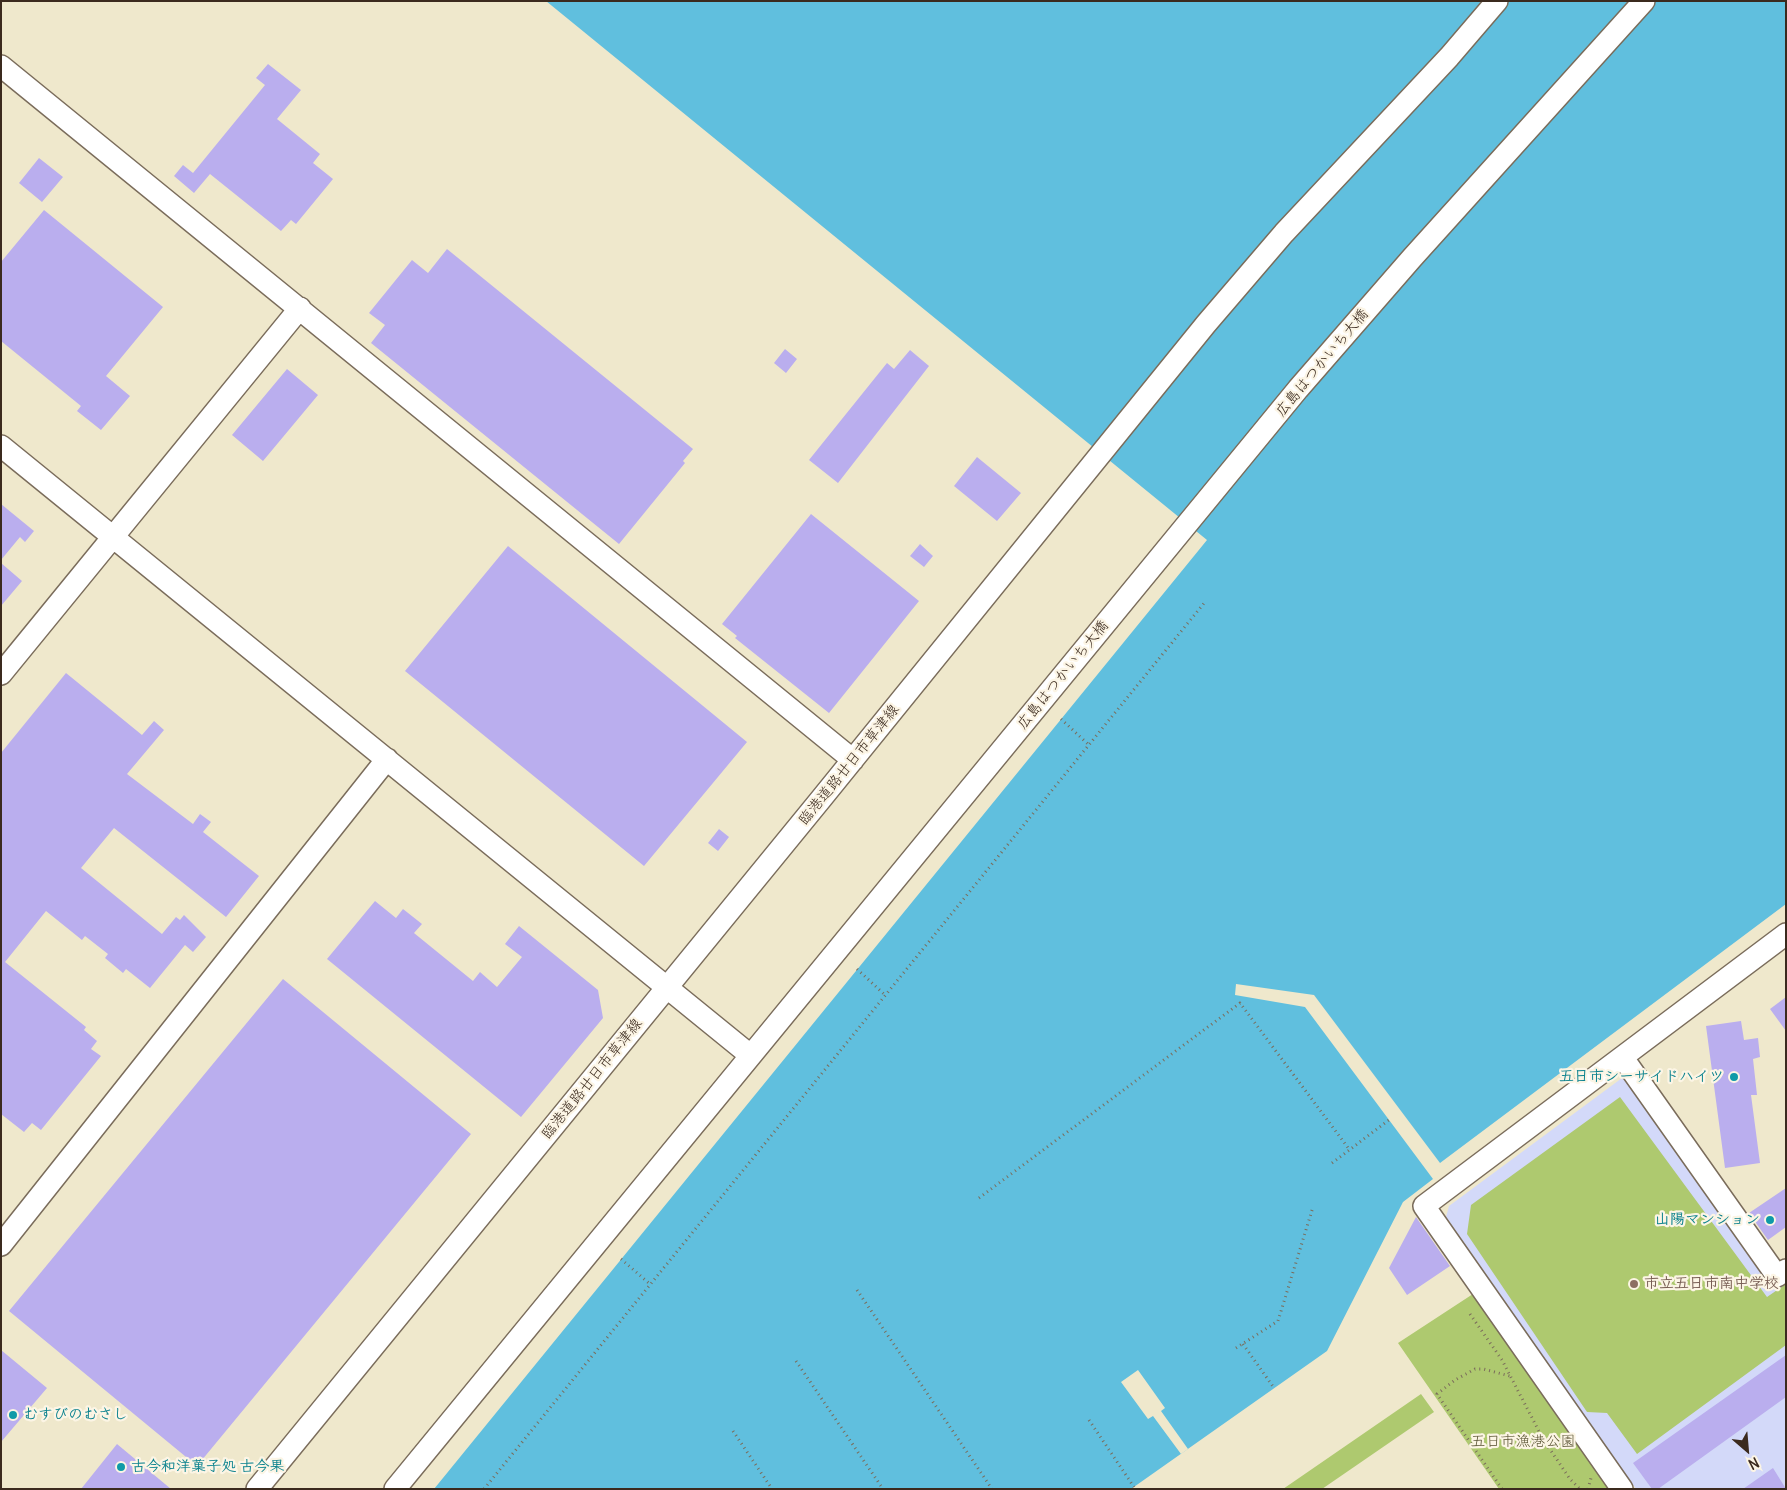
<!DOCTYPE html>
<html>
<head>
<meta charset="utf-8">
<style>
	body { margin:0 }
	#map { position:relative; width:1787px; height:1490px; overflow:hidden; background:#efe8cc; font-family:Delius,sans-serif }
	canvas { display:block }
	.frame { position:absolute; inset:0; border:2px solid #3b2a1e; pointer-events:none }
	.north { position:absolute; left:1722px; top:1425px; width:50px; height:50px; -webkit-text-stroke:4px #fcf5e5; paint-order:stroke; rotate:153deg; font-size:14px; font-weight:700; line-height:20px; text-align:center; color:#3b2a1e }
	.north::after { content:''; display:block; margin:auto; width:18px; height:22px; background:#3b2a1e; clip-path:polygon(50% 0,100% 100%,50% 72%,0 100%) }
</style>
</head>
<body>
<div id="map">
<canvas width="1787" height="1490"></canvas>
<div class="frame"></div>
<div class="north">N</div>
</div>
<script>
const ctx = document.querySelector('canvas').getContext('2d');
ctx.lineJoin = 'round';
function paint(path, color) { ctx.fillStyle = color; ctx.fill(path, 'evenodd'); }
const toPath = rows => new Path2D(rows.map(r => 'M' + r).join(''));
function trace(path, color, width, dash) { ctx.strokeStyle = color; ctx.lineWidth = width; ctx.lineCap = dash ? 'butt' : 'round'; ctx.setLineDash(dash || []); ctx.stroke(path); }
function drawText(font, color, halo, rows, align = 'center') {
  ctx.font = font + ' Delius,"Klee One",sans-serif'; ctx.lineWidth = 4.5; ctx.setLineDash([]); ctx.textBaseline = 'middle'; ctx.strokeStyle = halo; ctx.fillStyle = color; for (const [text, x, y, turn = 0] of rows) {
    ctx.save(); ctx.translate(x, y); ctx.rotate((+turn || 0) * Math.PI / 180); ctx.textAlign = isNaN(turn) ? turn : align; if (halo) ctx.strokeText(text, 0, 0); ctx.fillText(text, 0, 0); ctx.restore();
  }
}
paint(toPath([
	[1622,1078,1629,1078,1777,1287,1786,1281,1786,1489,1636,1489,1446,1217,1449,1206]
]), '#d3d9f9');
paint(toPath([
	[1620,1097,1767,1297,1786,1284,1786,1345,1637,1454,1607,1413,1587,1412,1467,1234,1471,1205],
	[1476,1292,1613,1489,1499,1489,1398,1343],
	[1421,1394,1434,1412,1322,1489,1283,1489]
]), '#aec96f');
paint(toPath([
	[546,1,1786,1,1786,904,1440,1163,1314,995,1236,984,1235,995,1305,1007,1433,1179,1403,1202,1327,1351,1131,1489,434,1489,1207,540]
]), '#60bfde');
paint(toPath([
	[1138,1370,1165,1408,1161,1411,1188,1449,1181,1454,1153,1416,1148,1419,1121,1382]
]), '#efe8cc');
paint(toPath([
	[268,64,301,90,277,119,320,154,313,163,333,179,296,224,291,220,281,231,210,174,194,193,174,176,183,165,193,173,265,85,256,78],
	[39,158,63,177,42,202,19,183],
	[44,210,163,307,106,376,130,396,101,430,77,411,81,406,1,341,1,262],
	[447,249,693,449,683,461,685,463,619,544,371,343,385,325,369,313,412,260,428,273],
	[785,349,797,359,786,373,774,363],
	[910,350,929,366,838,483,809,460,887,363,894,369],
	[287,369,318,395,263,461,232,435],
	[977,457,1021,493,997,521,954,486],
	[1,504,34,531,25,542,20,537,1,560],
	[811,514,919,601,829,713,735,638,737,636,722,624],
	[920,544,933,556,924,567,910,556],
	[508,546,747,742,644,866,405,671],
	[1,563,22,581,1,606],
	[66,673,142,735,154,721,164,730,127,774,193,824,200,814,211,822,203,832,259,876,226,917,114,828,81,868,162,934,176,917,180,920,184,915,206,937,193,952,185,945,150,988,126,969,123,973,105,958,108,954,85,936,82,940,46,911,5,962,86,1027,84,1030,97,1041,91,1049,101,1056,41,1130,32,1123,24,1132,1,1114,1,753],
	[719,829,729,837,718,851,708,843],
	[375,901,396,918,403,909,422,924,414,933,473,981,480,972,497,987,522,957,505,944,519,926,598,990,603,1018,521,1117,327,959],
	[283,979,471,1134,197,1466,9,1311],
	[1786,997,1786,1031,1770,1009],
	[1741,1021,1744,1040,1758,1038,1760,1057,1753,1059,1757,1095,1751,1095,1760,1163,1725,1168,1706,1026],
	[1786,1188,1786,1227,1768,1240,1749,1213],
	[1416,1217,1450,1266,1407,1295,1389,1268],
	[1,1350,47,1388,1,1442],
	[1786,1355,1786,1397,1658,1489,1652,1489,1633,1463],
	[117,1444,171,1489,81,1489],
	[1773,1468,1786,1489,1743,1489]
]), '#baaeee');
const minor = toPath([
	[1,66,853,760],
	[1,446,750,1055],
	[1,674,300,308],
	[1623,1058,1777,1276,1786,1270],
	[1,1245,387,759],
	[257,1489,821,799,1206,324,1284,233,1449,57,1497,1],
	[395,1489,1298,389,1412,258,1644,1],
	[1622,1489,1424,1206,1786,934]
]);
trace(minor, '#7a6c5b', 24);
trace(toPath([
	[1061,719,1089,745],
	[857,969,885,995],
	[1332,1163,1389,1120],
	[979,1198,1240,1003,1349,1149],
	[621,1259,650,1284],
	[857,1290,992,1489],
	[1470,1314,1502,1360,1543,1439,1570,1479,1580,1489],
	[1243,1344,1274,1388],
	[1236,1348,1278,1321,1313,1207],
	[796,1361,883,1489],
	[1089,1420,1134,1487],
	[733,1431,772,1489],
	[484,1489,1205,602],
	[1502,1489,1437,1394,1455,1380,1475,1369,1483,1369,1510,1376],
	[1588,1489,1591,1478]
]), '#7a6c5b', 3, [1, 4]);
trace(minor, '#fff', 21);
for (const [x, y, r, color] of [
	[1734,1077,5,"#0f9aa8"],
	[1770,1220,5,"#0f9aa8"],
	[1634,1284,5,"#8d6e63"],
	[13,1415,5,"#0f9aa8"],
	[121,1467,5,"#0f9aa8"]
]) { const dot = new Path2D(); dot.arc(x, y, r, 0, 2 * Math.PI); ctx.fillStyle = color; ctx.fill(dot); trace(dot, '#fcf5e5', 2); }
drawText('15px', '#3b2a1e', '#fcf5e5', [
	["広島はつかいち大橋",1322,363,-50],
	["広島はつかいち大橋",1063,675,-51],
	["臨港道路廿日市草津線",849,765,-51],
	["臨港道路廿日市草津線",592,1079,-51]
]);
drawText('bold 15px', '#0d838f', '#fcf5e5', [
	["五日市シーサイドハイツ",1724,1077],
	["山陽マンション",1760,1220],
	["むすびのむさし",23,1415,"left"],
	["古今和洋菓子処 古今果",131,1467,"left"]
], 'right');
drawText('bold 15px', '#785e54', '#fcf5e5', [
	["市立五日市南中学校",1644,1284]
], 'left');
drawText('15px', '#585232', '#fcf5e5', [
	["五日市漁港公園",1523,1442]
]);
</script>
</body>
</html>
